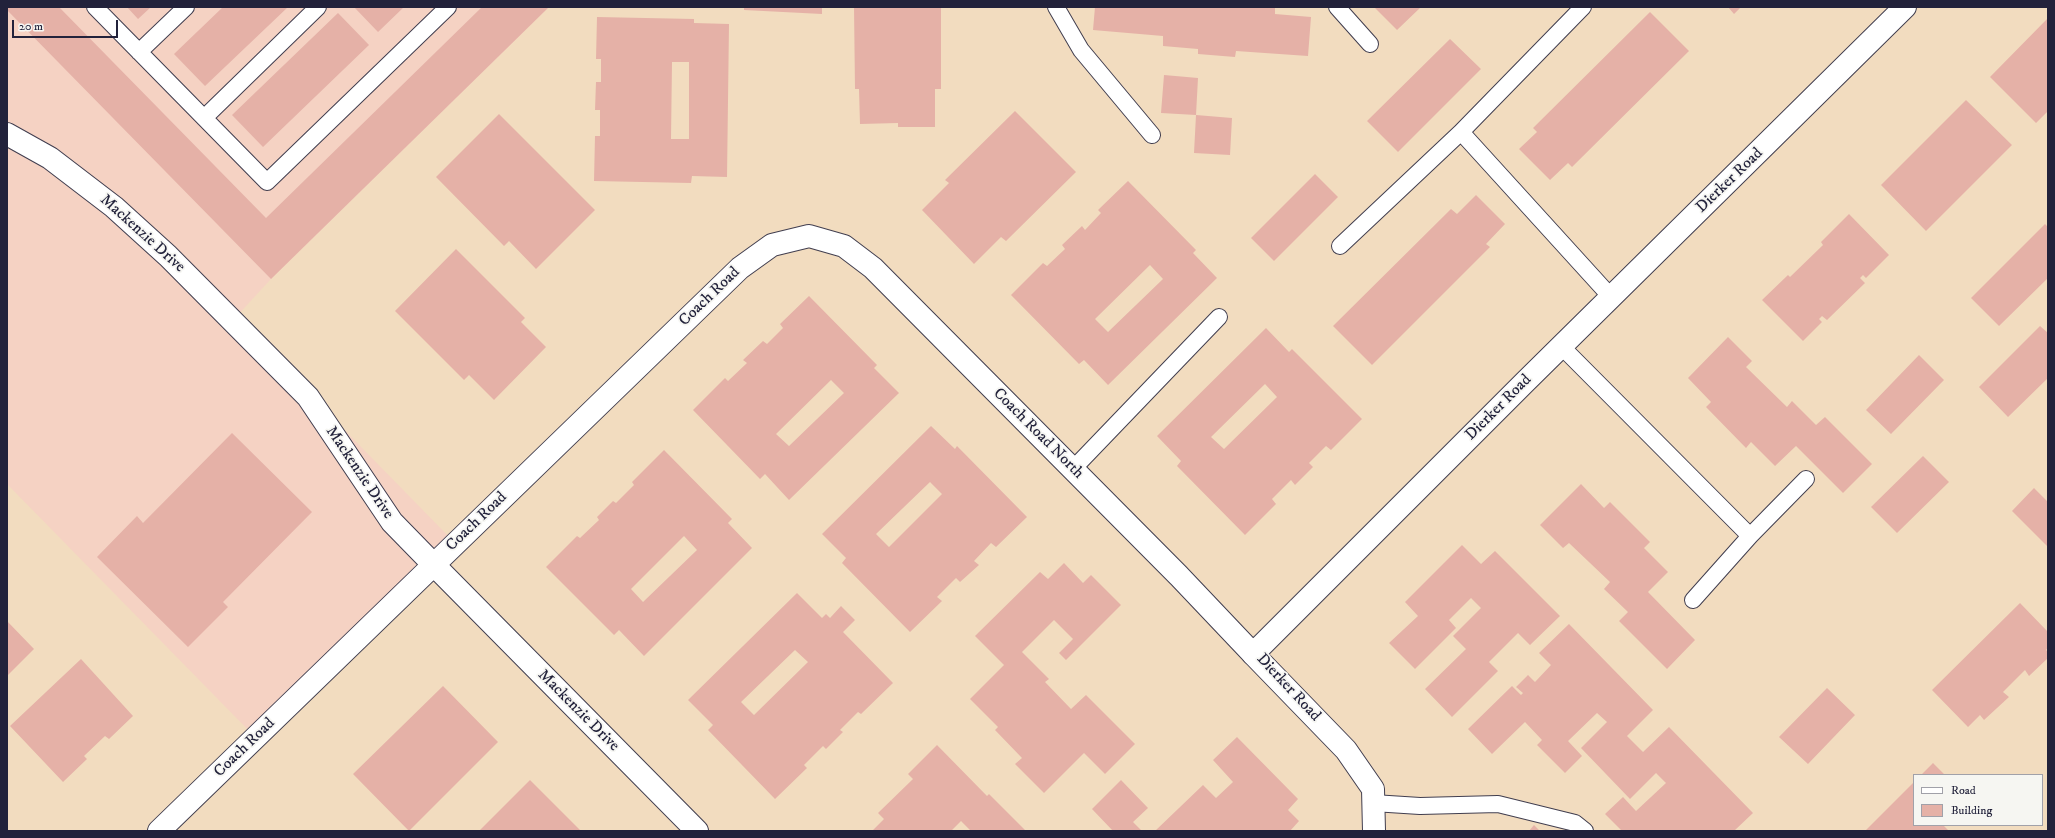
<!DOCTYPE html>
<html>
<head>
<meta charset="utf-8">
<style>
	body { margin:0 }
	#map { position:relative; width:2055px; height:838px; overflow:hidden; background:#f2dcbf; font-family:"IM FELL DW Pica",serif }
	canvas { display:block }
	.frame { position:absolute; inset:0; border:8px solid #22223b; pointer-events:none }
	.legend { position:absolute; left:1913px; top:774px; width:130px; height:52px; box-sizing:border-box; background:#f6f6f2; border:1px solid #a1a1a9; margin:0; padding:5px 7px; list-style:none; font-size:12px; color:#22223b }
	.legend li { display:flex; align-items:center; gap:8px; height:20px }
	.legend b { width:20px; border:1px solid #a1a1a9 }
	.scale { position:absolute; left:12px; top:20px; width:106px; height:18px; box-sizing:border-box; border:2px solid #22223b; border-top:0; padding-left:5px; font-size:12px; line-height:14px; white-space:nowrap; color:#22223b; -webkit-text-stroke:3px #f6f6f2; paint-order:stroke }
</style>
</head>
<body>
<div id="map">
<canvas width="2055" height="838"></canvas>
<div class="frame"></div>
<ul class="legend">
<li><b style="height:5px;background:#fff"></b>Road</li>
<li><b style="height:11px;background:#e5b1a7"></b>Building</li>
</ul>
<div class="scale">20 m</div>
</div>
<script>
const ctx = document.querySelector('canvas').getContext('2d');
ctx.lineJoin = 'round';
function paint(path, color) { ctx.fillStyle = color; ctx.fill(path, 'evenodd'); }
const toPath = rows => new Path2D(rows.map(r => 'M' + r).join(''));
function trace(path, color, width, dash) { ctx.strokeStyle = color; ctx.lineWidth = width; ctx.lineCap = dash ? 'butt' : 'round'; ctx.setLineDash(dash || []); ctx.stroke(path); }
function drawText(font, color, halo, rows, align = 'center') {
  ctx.font = font + ' "IM FELL DW Pica",serif'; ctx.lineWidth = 3.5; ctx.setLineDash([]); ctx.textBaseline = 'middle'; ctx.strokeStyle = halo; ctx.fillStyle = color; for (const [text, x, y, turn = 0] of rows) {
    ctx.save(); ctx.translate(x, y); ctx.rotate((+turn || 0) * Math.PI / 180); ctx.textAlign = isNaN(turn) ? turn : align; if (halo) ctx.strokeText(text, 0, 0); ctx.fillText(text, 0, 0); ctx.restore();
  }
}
paint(toPath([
	[7,7,549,7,271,279,235,318,458,546,259,741,7,484]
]), '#f5d2c3');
paint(toPath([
	[7,7,59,7,266,218,482,7,549,7,271,279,7,10],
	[127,7,151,7,138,19],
	[223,7,288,7,205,86,174,54],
	[354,7,404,7,378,32],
	[744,7,822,7,822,14,744,10],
	[854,7,941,7,941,89,935,89,935,127,898,127,898,123,860,124,859,89,855,89],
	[1095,7,1275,7,1275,14,1311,17,1308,56,1236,51,1235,57,1198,54,1198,49,1163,46,1163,36,1093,30],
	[1374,7,1421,7,1397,30],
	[1728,7,1741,7,1734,14],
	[1650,12,1689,51,1572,167,1568,163,1550,180,1519,149,1537,132,1533,128],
	[338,13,369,45,263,147,232,115],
	[597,17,694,19,694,23,729,24,727,177,692,176,691,183,594,181,595,136,600,136,600,110,595,110,596,82,601,82,601,59,596,59],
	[672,62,689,62,689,139,671,139],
	[2048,18,2048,111,2036,123,1990,77],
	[1450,39,1481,69,1398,152,1367,121],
	[1164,75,1198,78,1196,115,1161,113],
	[1966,100,2012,145,1926,231,1881,185],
	[1015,111,1076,172,1006,241,1001,237,974,264,922,210,949,183,945,180],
	[499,114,595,210,536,269,509,241,504,246,436,177],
	[1196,115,1232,118,1230,155,1194,153],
	[1315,174,1338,197,1274,261,1251,238],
	[1128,181,1196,250,1193,253,1217,278,1108,385,1084,360,1079,364,1011,295,1043,263,1047,266,1065,249,1062,245,1082,226,1085,230,1101,213,1098,210],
	[1150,265,1163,279,1108,332,1095,319],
	[1476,195,1505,224,1486,244,1490,247,1372,365,1333,326,1451,209,1457,214],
	[1849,214,1889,255,1866,278,1863,275,1860,278,1865,283,1827,320,1822,316,1819,319,1822,322,1803,341,1762,300,1788,275,1790,277,1823,245,1821,242],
	[2045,224,2048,227,2048,278,1999,326,1971,298],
	[456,249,525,318,521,322,546,347,494,400,469,375,464,380,395,311],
	[809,296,877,365,874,368,899,393,789,500,765,474,760,479,693,410,725,378,728,381,747,363,743,360,763,341,767,344,783,328,780,324],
	[831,380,844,393,789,446,776,434],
	[2040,326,2048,333,2048,378,2008,417,1979,387],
	[1266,328,1289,352,1292,349,1362,419,1331,450,1326,446,1309,463,1313,467,1295,485,1291,480,1272,499,1276,504,1245,535,1177,466,1181,461,1157,436],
	[1265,384,1277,397,1224,449,1211,437],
	[1728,337,1752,361,1746,367,1787,407,1792,401,1816,425,1825,417,1872,464,1843,493,1796,446,1775,466,1751,442,1746,448,1706,407,1711,402,1688,378],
	[1919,355,1944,380,1891,434,1866,410],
	[931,426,955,449,957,446,1027,517,996,547,991,543,974,561,979,565,960,582,956,578,937,597,942,601,910,632,842,563,846,558,822,534],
	[930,482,942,494,889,547,876,534],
	[232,433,312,512,223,602,228,607,188,647,97,557,137,516,143,523],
	[664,450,732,519,728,523,752,548,644,656,619,630,614,635,546,567,577,536,580,538,599,520,597,517,613,501,616,503,634,485,632,482],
	[684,536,697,550,643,602,631,589],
	[1923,456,1949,482,1897,533,1871,507],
	[1581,484,1604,508,1610,502,1650,542,1644,548,1668,572,1648,592,1695,640,1667,669,1619,621,1628,612,1604,589,1610,582,1569,543,1563,548,1540,525],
	[2034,488,2048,502,2048,547,2012,511],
	[1462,545,1481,564,1495,551,1560,616,1530,645,1518,633,1489,662,1498,671,1452,717,1425,689,1466,649,1453,636,1481,608,1471,598,1449,620,1456,628,1415,669,1389,643,1418,616,1405,602],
	[1064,563,1083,583,1091,575,1121,605,1066,660,1059,653,1073,639,1054,620,1022,652,1049,679,1045,682,1071,709,1086,695,1135,744,1105,774,1084,753,1044,793,1015,764,1022,758,995,730,998,727,970,699,1004,665,975,636,1040,572,1048,579],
	[797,593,822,618,826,614,830,618,841,606,855,620,843,632,893,683,861,714,858,712,840,730,843,732,826,749,823,746,804,765,807,768,775,799,708,730,713,725,688,700],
	[795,650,808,662,754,715,741,702],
	[2020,603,2048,632,2048,647,2046,650,2048,652,2048,658,2029,676,2025,670,2003,692,2009,697,1984,720,1980,715,1968,727,1932,690],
	[7,621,34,649,7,676],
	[1569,624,1653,710,1627,736,1643,752,1669,727,1753,813,1734,831,1622,831,1605,814,1623,797,1636,811,1666,783,1656,773,1630,799,1581,748,1607,722,1597,713,1568,741,1582,756,1565,773,1537,745,1542,740,1525,722,1492,754,1468,729,1512,686,1521,695,1523,693,1516,687,1528,675,1535,682,1551,665,1539,653],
	[81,659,133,716,109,739,105,736,84,756,87,759,63,782,10,726],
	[443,686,498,742,409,831,353,774],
	[1827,688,1855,715,1808,764,1779,737],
	[1237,737,1298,799,1288,810,1299,821,1290,831,1155,831,1203,785,1216,798,1233,782,1213,760],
	[937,745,987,796,989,794,1026,831,971,831,961,821,951,831,872,831,884,819,878,813,913,779,908,774],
	[1933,763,1945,775,1921,775],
	[530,780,581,831,479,831],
	[1121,780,1148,808,1133,822,1142,831,1113,831,1092,809],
	[1914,782,1914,825,1945,825,1944,826,1948,830,1947,831,1865,831],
	[1534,825,1540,831,1529,831]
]), '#e5b1a7');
const service = toPath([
	[95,7,267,182,448,7],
	[1056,7,1081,50,1152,135],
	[1337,7,1370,44],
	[139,52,186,7],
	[204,118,318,7],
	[1461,132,1583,7],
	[1340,246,1461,132,1611,297],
	[1561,346,1750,536,1806,479],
	[1073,469,1219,317],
	[1693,600,1750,536],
	[1373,803,1420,806,1498,804,1575,823,1585,831]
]);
const minor = toPath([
	[7,134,50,158,114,207,168,256,308,397,392,522,433,564],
	[1253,654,1346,750,1373,789,1374,831]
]);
const tertiary = toPath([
	[433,564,697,831],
	[159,831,740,268,772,245,809,236,844,246,873,268,1179,576,1253,654,1525,382,1905,7]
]);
trace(service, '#413e4f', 18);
trace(minor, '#413e4f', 24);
trace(tertiary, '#413e4f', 24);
trace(service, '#fff', 16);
trace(minor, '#fff', 22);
trace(tertiary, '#fff', 22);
drawText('16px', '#22223b', '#f6f6f2', [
	["Dierker Road",1730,181,-44],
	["Mackenzie Drive",142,234,42],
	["Coach Road",710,297,-44],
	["Dierker Road",1499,408,-45],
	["Coach Road North",1038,434,45],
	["Mackenzie Drive",359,473,56],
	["Coach Road",477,522,-44],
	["Dierker Road",1288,688,47],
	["Mackenzie Drive",578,711,45],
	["Coach Road",245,748,-44]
]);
</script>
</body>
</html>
